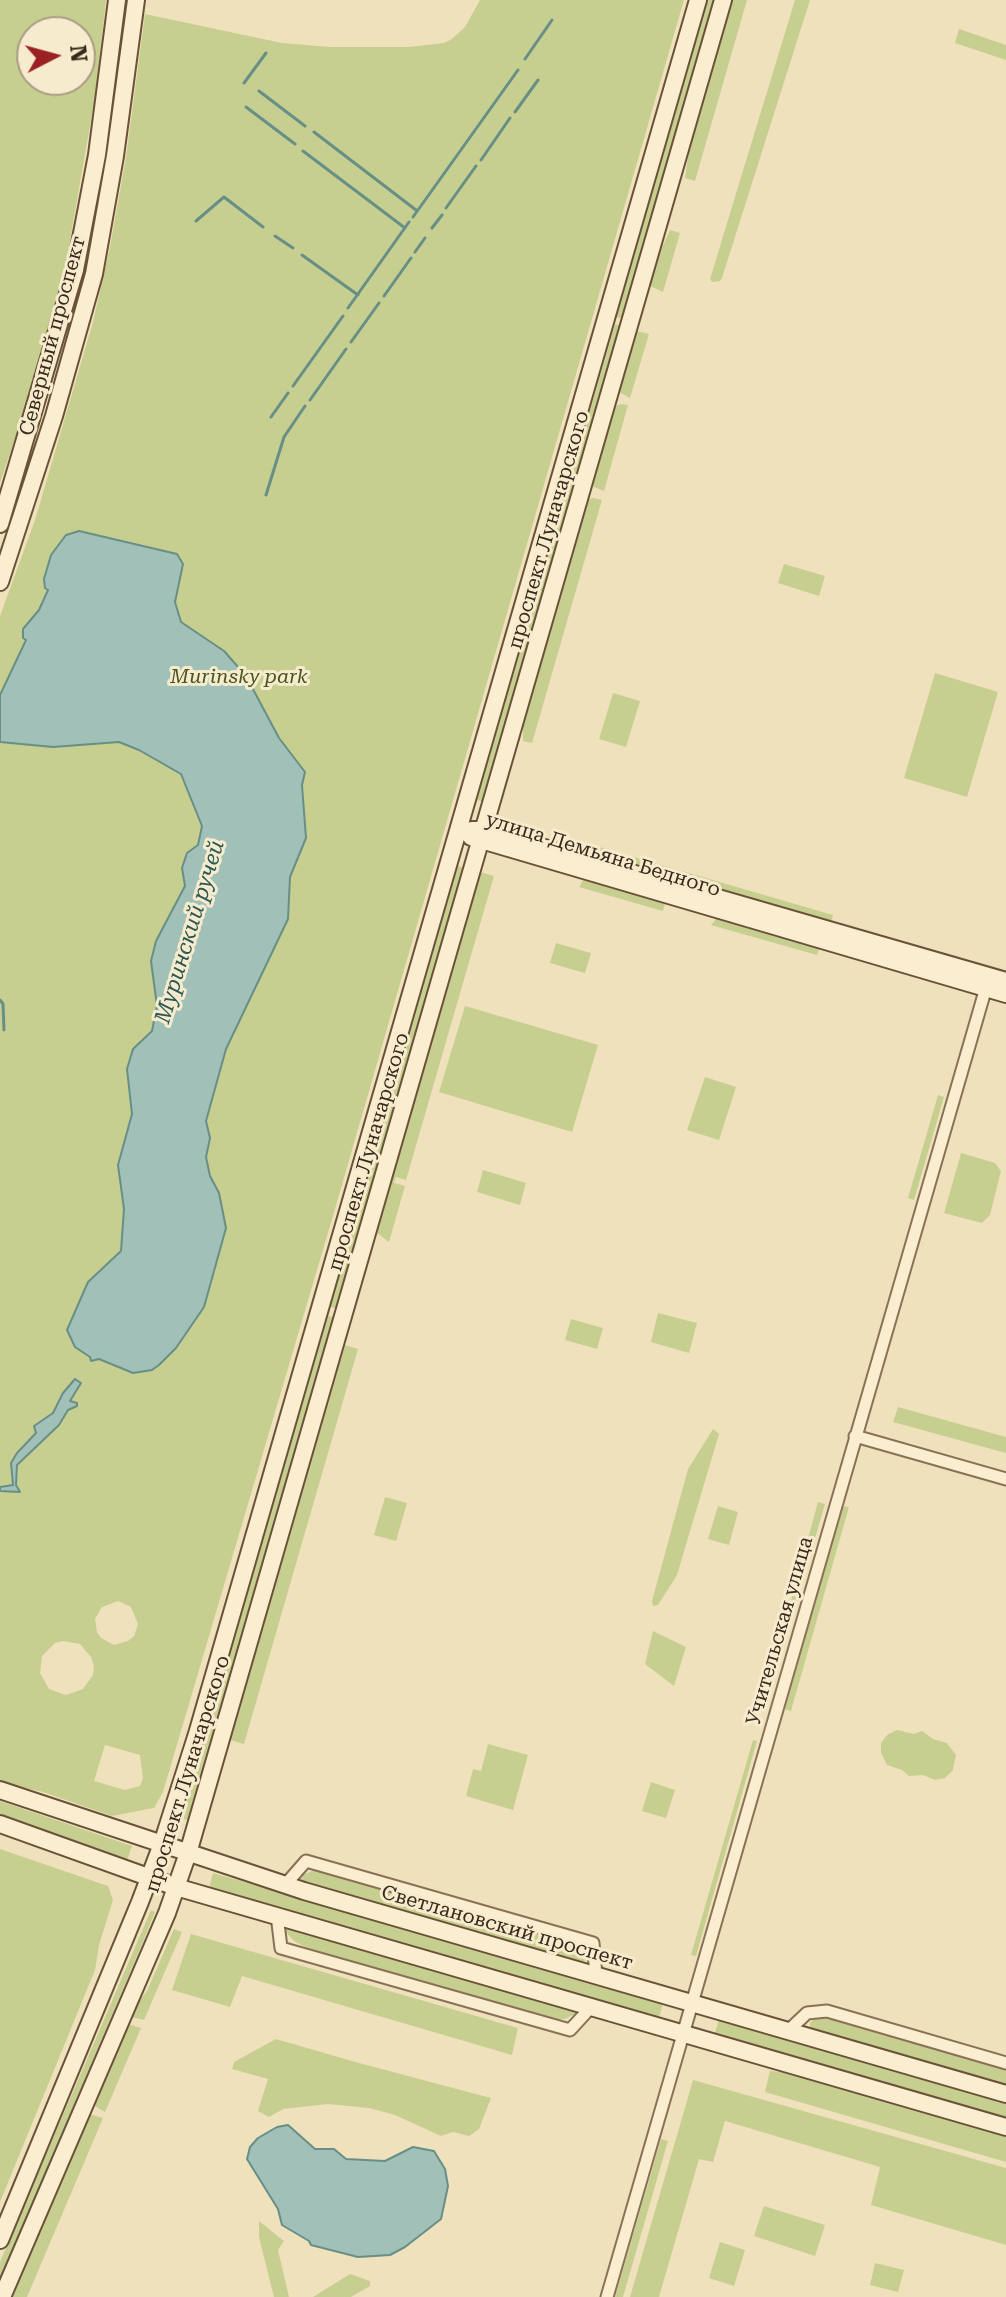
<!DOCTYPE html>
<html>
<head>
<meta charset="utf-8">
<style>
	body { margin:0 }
	#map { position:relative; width:1006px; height:2297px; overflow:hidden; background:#f0e1bd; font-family:"Roboto Serif",serif }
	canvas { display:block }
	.north { position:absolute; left:16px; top:16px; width:80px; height:80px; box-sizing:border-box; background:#f7ebcd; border:2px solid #aa9d86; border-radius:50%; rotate:84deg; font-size:22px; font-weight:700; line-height:32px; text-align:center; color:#37291b }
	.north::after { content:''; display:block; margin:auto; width:28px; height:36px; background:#9b2222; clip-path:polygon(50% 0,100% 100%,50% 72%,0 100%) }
</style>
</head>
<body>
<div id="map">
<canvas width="1006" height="2297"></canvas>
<div class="north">N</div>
</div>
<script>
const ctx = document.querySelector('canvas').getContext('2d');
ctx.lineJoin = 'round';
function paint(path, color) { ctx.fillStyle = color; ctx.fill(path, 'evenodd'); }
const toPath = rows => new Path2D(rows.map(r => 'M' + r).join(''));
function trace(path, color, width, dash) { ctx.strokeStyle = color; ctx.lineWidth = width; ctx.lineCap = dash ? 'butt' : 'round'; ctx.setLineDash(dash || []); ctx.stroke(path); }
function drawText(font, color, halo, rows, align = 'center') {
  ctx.font = font + ' "Roboto Serif",serif'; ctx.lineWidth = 6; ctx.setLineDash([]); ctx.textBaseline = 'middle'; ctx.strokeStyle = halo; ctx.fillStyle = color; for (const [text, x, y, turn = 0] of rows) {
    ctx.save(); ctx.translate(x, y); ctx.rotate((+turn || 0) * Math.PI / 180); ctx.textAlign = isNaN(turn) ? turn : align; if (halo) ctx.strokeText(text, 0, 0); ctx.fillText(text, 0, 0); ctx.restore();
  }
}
paint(toPath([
	[0,0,106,0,95,97,66,263,40,364,0,483],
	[32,32,80,32,80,80,32,80],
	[480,0,684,0,335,1209,163,1792,154,1808,112,1816,43,1792,0,1782,0,616,35,520,93,322,110,247,126,157,145,14,282,43,330,47,408,47,444,43,452,39,465,27],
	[118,1601,131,1607,138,1624,134,1636,128,1641,114,1645,101,1638,97,1632,95,1619,102,1607],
	[63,1641,80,1644,91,1657,94,1666,93,1675,83,1689,66,1695,49,1689,40,1673,42,1656,55,1643],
	[105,1745,140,1755,143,1778,140,1786,125,1790,94,1781],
	[708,0,714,0,622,318,616,317],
	[733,0,747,0,695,181,685,178,689,150],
	[795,0,810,0,722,278,720,281,712,282,710,279],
	[959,29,1006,45,1006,60,955,43],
	[670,230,680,233,663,292,650,286,660,252],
	[615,324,620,326,482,801,477,800],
	[637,331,649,334,630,398,619,392],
	[621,404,628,405,604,491,592,486,616,406],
	[593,498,602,500,532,743,523,741,523,725,589,499],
	[784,564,825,576,819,596,778,583],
	[935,673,998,692,967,797,904,778],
	[613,693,640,701,626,747,599,739],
	[596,846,833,915,831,923,593,854],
	[458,866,464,868,336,1308,330,1307],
	[480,872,494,876,406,1180,396,1177,394,1183,405,1186,389,1242,377,1233],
	[584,879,665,903,663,911,579,887],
	[717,918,820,947,817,955,711,925],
	[556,943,591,953,585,973,550,963],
	[465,1006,598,1045,572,1132,439,1092],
	[705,1077,736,1087,719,1140,687,1130],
	[938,1095,944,1097,914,1200,908,1198],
	[961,1153,995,1163,1001,1171,990,1215,982,1223,944,1213],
	[483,1170,526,1183,520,1205,477,1192],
	[658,1313,697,1323,689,1353,651,1342],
	[328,1316,334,1317,188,1820,182,1819],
	[571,1319,603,1328,597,1349,565,1340],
	[345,1345,358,1349,244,1744,230,1740],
	[898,1407,1006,1437,1006,1453,893,1422],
	[713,1429,719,1434,677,1575,658,1605,653,1606,652,1601,688,1469],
	[385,1497,407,1503,396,1541,374,1535],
	[818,1502,825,1504,785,1642,780,1641],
	[718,1506,738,1512,729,1545,708,1539],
	[842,1506,849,1507,791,1711,785,1709],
	[653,1631,686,1647,674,1686,645,1664],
	[897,1730,914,1734,922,1731,933,1739,947,1743,956,1755,953,1770,945,1778,935,1780,923,1775,909,1776,902,1770,887,1765,881,1753,881,1743,887,1735],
	[753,1740,757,1741,696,1956,691,1955],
	[488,1744,528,1755,513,1810,466,1796,473,1769,481,1771],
	[651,1782,675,1790,666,1818,642,1811],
	[0,1801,132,1846,127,1861,0,1816],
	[0,1849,108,1886,113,1900,99,1945,95,1970,0,2202],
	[312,1871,321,1871,581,1945,587,1952,588,1959,580,1963,301,1881,303,1875],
	[213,1873,663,2003,659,2017,209,1888],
	[151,1910,155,1912,140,1949,0,2279,0,2262],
	[286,1927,577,2011,577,2013,565,2019,547,2019,313,1951,294,1941,286,1932],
	[174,1929,182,1932,144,2020,131,2017,136,2005,147,1991],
	[191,1934,518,2028,512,2055,242,1976,230,2007,172,1990],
	[827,2016,1006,2068,1006,2085,810,2028,810,2023,815,2017],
	[719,2019,1006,2101,1006,2117,715,2033],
	[128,2024,141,2028,105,2112,93,2105],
	[276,2039,359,2063,491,2098,479,2129,469,2136,453,2132,441,2136,395,2115,369,2108,328,2104,283,2109,269,2117,258,2111,268,2079,232,2069,234,2062],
	[770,2071,798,2074,1006,2134,1006,2162,765,2092],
	[693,2080,1006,2168,1006,2245,871,2205,880,2167,725,2121,713,2162,699,2159,659,2297,630,2297],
	[89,2114,103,2118,27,2297,12,2297],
	[661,2139,668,2141,623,2297,615,2297],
	[764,2206,825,2225,815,2256,754,2236],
	[259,2221,284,2241,278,2250,289,2297,274,2297,259,2237],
	[720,2242,745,2250,734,2286,709,2278],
	[875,2263,904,2270,898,2292,870,2285],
	[350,2274,370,2281,370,2286,351,2297,313,2297]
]), '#c7cf90');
const water = toPath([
	[79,531,177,554,183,564,175,602,181,622,224,651,246,676,279,738,305,772,302,785,306,838,290,877,288,919,226,1049,206,1121,210,1138,206,1157,210,1176,219,1193,226,1228,204,1307,176,1348,159,1365,152,1370,133,1373,99,1359,91,1361,90,1357,75,1347,67,1330,88,1282,121,1251,124,1209,118,1165,132,1114,127,1069,133,1049,152,1031,157,1006,151,961,156,941,185,886,182,868,187,853,198,845,202,826,181,774,139,750,119,742,53,747,0,742,0,695,26,640,23,638,23,629,39,610,48,590,45,588,44,579,51,555,66,535,79,531],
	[75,1379,81,1383,70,1401,77,1403,77,1406,68,1410,59,1425,17,1465,16,1485,20,1492,0,1491,0,1487,13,1485,11,1463,17,1453,36,1433,34,1426,53,1413,63,1393,75,1379],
	[288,2125,315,2149,334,2149,346,2159,385,2161,413,2147,434,2151,445,2169,448,2186,441,2219,405,2247,390,2255,358,2257,311,2245,309,2241,282,2225,278,2209,247,2159,250,2147,258,2138,277,2127,288,2125]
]);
paint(water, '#a1c1b8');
trace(water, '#688f86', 2);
trace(toPath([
	[525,59,552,20],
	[244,83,266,53],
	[259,91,305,126],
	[246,107,295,144],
	[515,112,538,80],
	[314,132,416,210],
	[303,151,405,228],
	[481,160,510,118],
	[446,208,476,166],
	[413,217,518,70],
	[196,221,224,197,263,227],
	[432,228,442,215],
	[275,236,293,248],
	[415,252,425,238],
	[302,255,358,295],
	[384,296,411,258],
	[348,308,409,222],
	[351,342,379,303],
	[293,386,343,316],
	[310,400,346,349],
	[271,417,288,393],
	[266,495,284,437,305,406],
	[0,1000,3,1004,4,1030]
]), '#688f86', 3);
const street = toPath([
	[855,1436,1006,1479],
	[285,1885,306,1861,593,1943,596,1975],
	[277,1915,281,1948,570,2030,592,2006],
	[789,2030,807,2013,827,2011,1006,2063],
	[607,2297,987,984]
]);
const secondary = toPath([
	[0,524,75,270,97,155,117,0],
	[0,582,54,416,94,274,115,156,136,0],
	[472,830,483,830,510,838,1006,981],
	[471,837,1006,994],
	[0,1790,304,1891,1006,2094],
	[0,1824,176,1887,1006,2127],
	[0,2240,140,1902,162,1844,197,1734,698,0],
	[2,2297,167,1913,188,1853,723,0]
]);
trace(street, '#897155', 15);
trace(secondary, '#6a5238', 20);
trace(street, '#fbeed0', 11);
trace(secondary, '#fbeed0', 16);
drawText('20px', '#37291b', '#f7ebcd', [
	["Северный проспект",53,336,-75],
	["проспект Луначарского",549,530,-74],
	["улица Демьяна Бедного",603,855,17],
	["проспект Луначарского",369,1152,-74],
	["Учительская улица",780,1631,-74],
	["проспект Луначарского",188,1774,-73],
	["Светлановский проспект",507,1928,16]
]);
drawText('italic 20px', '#475520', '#f7ebcd', [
	["Murinsky park",239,677]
]);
drawText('italic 22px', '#295855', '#f7ebcd', [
	["Муринский ручей",190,932,-73]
]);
</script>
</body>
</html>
